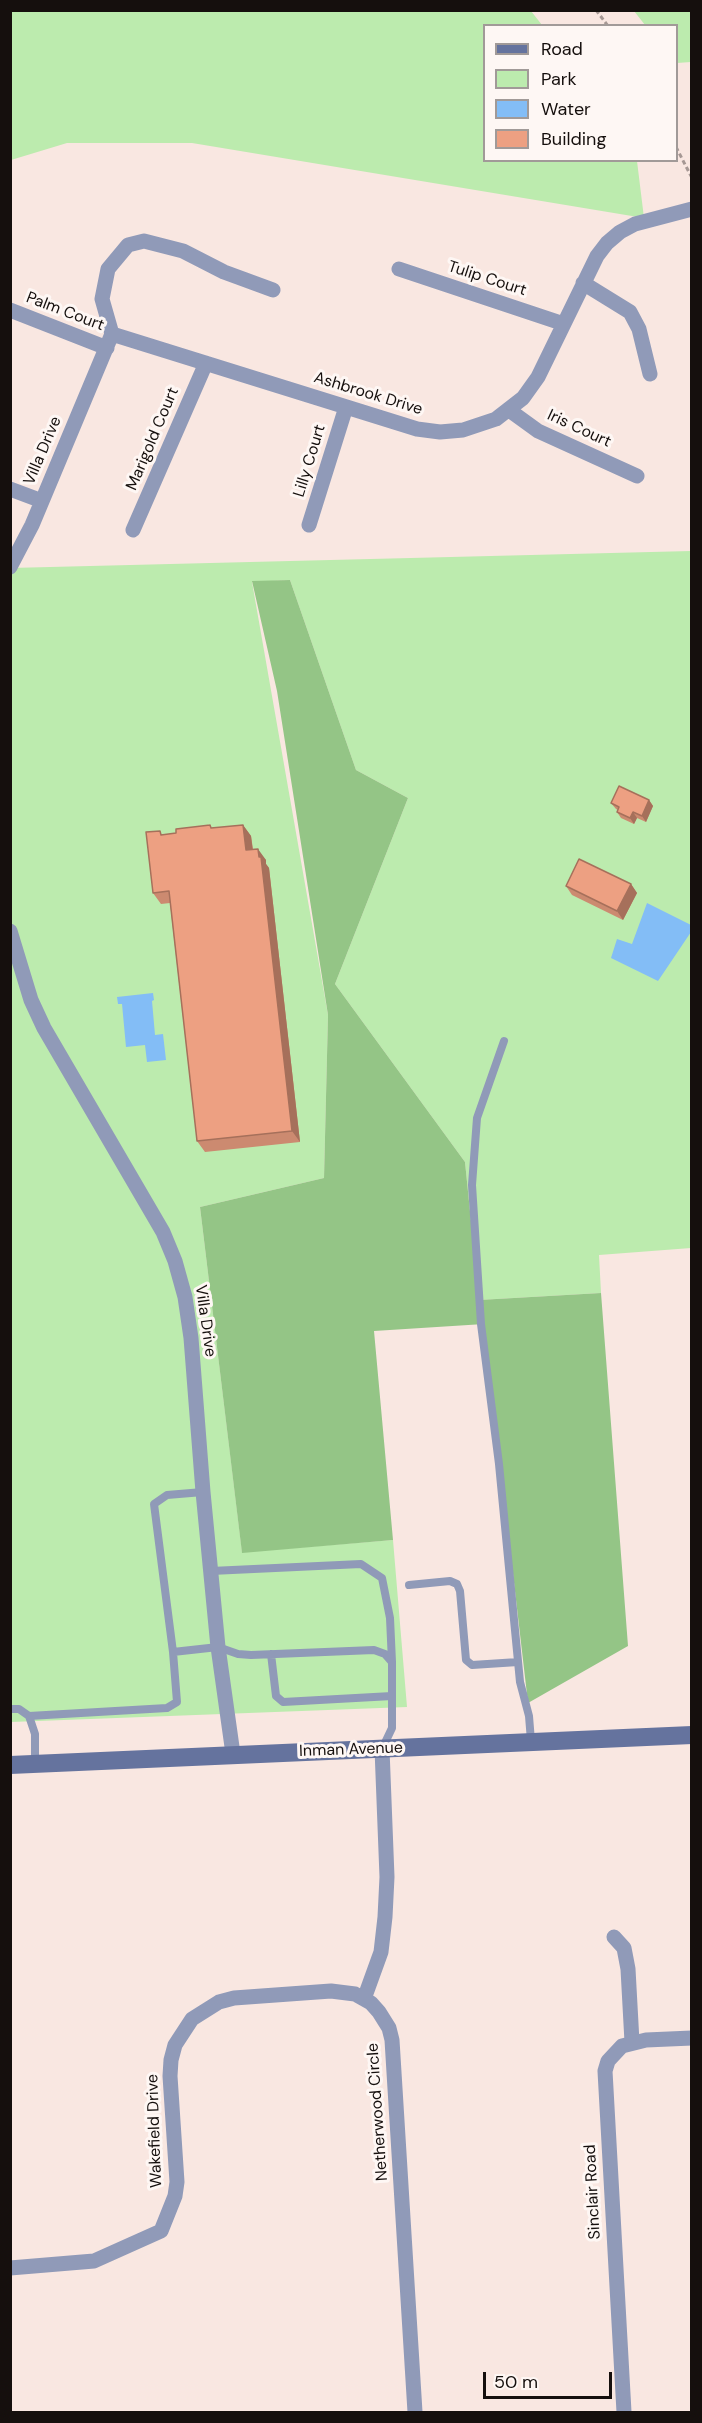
<!DOCTYPE html>
<html>
<head>
<meta charset="utf-8">
<style>
	body { margin:0 }
	#map { position:relative; width:702px; height:2423px; overflow:hidden; background:#f9e7e1; font-family:"DM Sans",sans-serif }
	canvas { display:block }
	.frame { position:absolute; inset:0; border:12px solid #150f0d; pointer-events:none }
	.legend { position:absolute; left:483px; top:24px; width:195px; height:138px; box-sizing:border-box; background:#fef7f4; border:2px solid #a19a98; margin:0; padding:8px 10px; list-style:none; font-size:18px; color:#150f0d }
	.legend li { display:flex; align-items:center; gap:12px; height:30px }
	.legend b { width:30px; border:2px solid #a19a98 }
	.scale { position:absolute; left:483px; top:2372px; width:129px; height:27px; box-sizing:border-box; border:3px solid #150f0d; border-top:0; padding-left:8px; font-size:18px; line-height:21px; white-space:nowrap; color:#150f0d; -webkit-text-stroke:4px #fef7f4; paint-order:stroke }
</style>
</head>
<body>
<div id="map">
<canvas width="702" height="2423"></canvas>
<div class="frame"></div>
<ul class="legend">
<li><b style="height:8px;background:#65739e"></b>Road</li>
<li><b style="height:16px;background:#bcebae"></b>Park</li>
<li><b style="height:16px;background:#83bdf6"></b>Water</li>
<li><b style="height:16px;background:#eda082"></b>Building</li>
</ul>
<div class="scale">50 m</div>
</div>
<script>
const ctx = document.querySelector('canvas').getContext('2d');
ctx.lineJoin = 'round';
function paint(path, color) { ctx.fillStyle = color; ctx.fill(path, 'evenodd'); }
const toPath = rows => new Path2D(rows.map(r => 'M' + r).join(''));
function trace(path, color, width, dash) { ctx.strokeStyle = color; ctx.lineWidth = width; ctx.lineCap = dash ? 'butt' : 'round'; ctx.setLineDash(dash || []); ctx.stroke(path); }
function drawText(font, color, halo, rows, align = 'center') {
  ctx.font = font + ' "DM Sans",sans-serif'; ctx.lineWidth = 6; ctx.setLineDash([]); ctx.textBaseline = 'middle'; ctx.strokeStyle = halo; ctx.fillStyle = color; for (const [text, x, y, turn = 0] of rows) {
    ctx.save(); ctx.translate(x, y); ctx.rotate((+turn || 0) * Math.PI / 180); ctx.textAlign = isNaN(turn) ? turn : align; if (halo) ctx.strokeText(text, 0, 0); ctx.fillText(text, 0, 0); ctx.restore();
  }
}
paint(toPath([
	[11,11,531,11,542,25,484,26,484,160,637,161,644,218,192,143,67,143,11,160],
	[634,11,691,11,691,62,677,63,676,26,645,25],
	[691,551,691,1248,599,1255,601,1293,479,1300,465,1162,335,984,408,798,356,770,290,580,252,582,328,1015,324,1178,200,1207,242,1552,393,1540,407,1707,11,1722,10,568]
]), '#bcebae');
paint(toPath([
	[290,580,356,770,408,798,335,984,465,1162,479,1300,601,1293,628,1646,528,1703,484,1324,374,1331,393,1540,242,1553,200,1207,324,1178,328,1015,277,691,252,581]
]), '#94c586');
paint(toPath([
	[647,903,691,925,691,932,658,981,611,958,617,939,632,944],
	[153,993,154,1000,152,1001,155,1035,163,1034,166,1060,147,1062,145,1045,126,1047,122,1004,118,1004,117,997]
]), '#83bdf6');
trace(toPath([
	[596,10,608,26],
	[676,147,692,178]
]), '#a69894', 3, [4.5, 3]);
trace(toPath([
	[504,1041,477,1118,472,1185,481,1324,499,1464,520,1682,529,1716,531,1741],
	[203,1492,167,1495,154,1504,173,1652,218,1647,238,1654,251,1655,374,1650,385,1654,392,1662,392,1728,383,1747],
	[211,1571,361,1564,382,1578,390,1618,392,1662],
	[409,1585,450,1581,457,1584,460,1591,466,1660,472,1665,518,1662],
	[271,1654,276,1696,283,1702,392,1696],
	[10,1709,19,1709,29,1716,35,1734,35,1764],
	[29,1716,167,1708,177,1702,173,1652]
]), '#909ab8', 8);
trace(toPath([
	[399,269,564,324],
	[583,283,630,312,639,329,650,374],
	[10,310,107,348],
	[112,334,417,429,440,432,463,430,496,419,523,398,538,377,597,256,607,243,620,232,635,224,692,209],
	[112,334,102,299,108,269,128,245,144,241,183,251,224,272,273,290],
	[509,410,538,431,637,476],
	[10,489,42,501],
	[309,525,346,407],
	[133,530,206,363],
	[10,567,32,525,112,334],
	[10,931,31,1000,44,1028,163,1232,175,1261,185,1297,191,1338,203,1492,218,1647,233,1754],
	[614,1937,624,1948,628,1969,632,2042],
	[364,1999,381,1952,385,1917,387,1877,382,1749],
	[10,2268,94,2261,161,2231,175,2196,177,2182,170,2076,171,2060,175,2045,192,2019,219,2002,234,1998,331,1991,355,1994,371,2003,379,2012,389,2028,392,2040,415,2412],
	[624,2412,605,2071,608,2061,622,2046,646,2040,692,2038]
]), '#909ab8', 15);
trace(toPath([
	[10,1765,692,1735]
]), '#65739e', 18);
paint(toPath([
	[649,800,653,806,646,822,637,818,634,824,621,818,617,812,618,810,616,809,611,803],
	[243,825,251,836,253,849,266,860,266,864,269,868,300,1142,205,1152,197,1141,170,903,161,904,153,893,163,835],
	[631,884,637,893,623,920,572,895,566,886]
]), '#cc8a70');
paint(toPath([
	[649,800,653,806,646,822,642,816],
	[633,812,637,818,634,824,630,818],
	[243,825,251,836,254,861,246,850],
	[258,849,266,860,266,864,269,868,300,1142,292,1131],
	[631,884,637,893,623,920,617,911]
]), '#a6705b');
const building = toPath([
	[619,786,649,800,642,816,633,812,630,818,617,812,619,807,611,803,619,786],
	[210,825,211,828,243,825,246,850,258,849,259,857,261,857,292,1131,197,1141,169,891,153,893,146,832,160,831,161,835,176,833,176,829,210,825],
	[579,859,631,884,617,911,566,886,579,859]
]);
paint(building, '#eda082');
trace(building, '#a6705b', 1.5);
drawText('16px', '#150f0d', '#fef7f4', [
	["Tulip Court",487,279,18],
	["Palm Court",65,312,21],
	["Ashbrook Drive",368,394,17],
	["Iris Court",579,429,25],
	["Marigold Court",153,439,-67],
	["Villa Drive",43,451,-67],
	["Lilly Court",310,461,-73],
	["Villa Drive",205,1321,82],
	["Inman Avenue",351,1750,-2],
	["Netherwood Circle",378,2112,-94],
	["Wakefield Drive",155,2131,-92],
	["Sinclair Road",593,2192,-93]
]);
</script>
</body>
</html>
